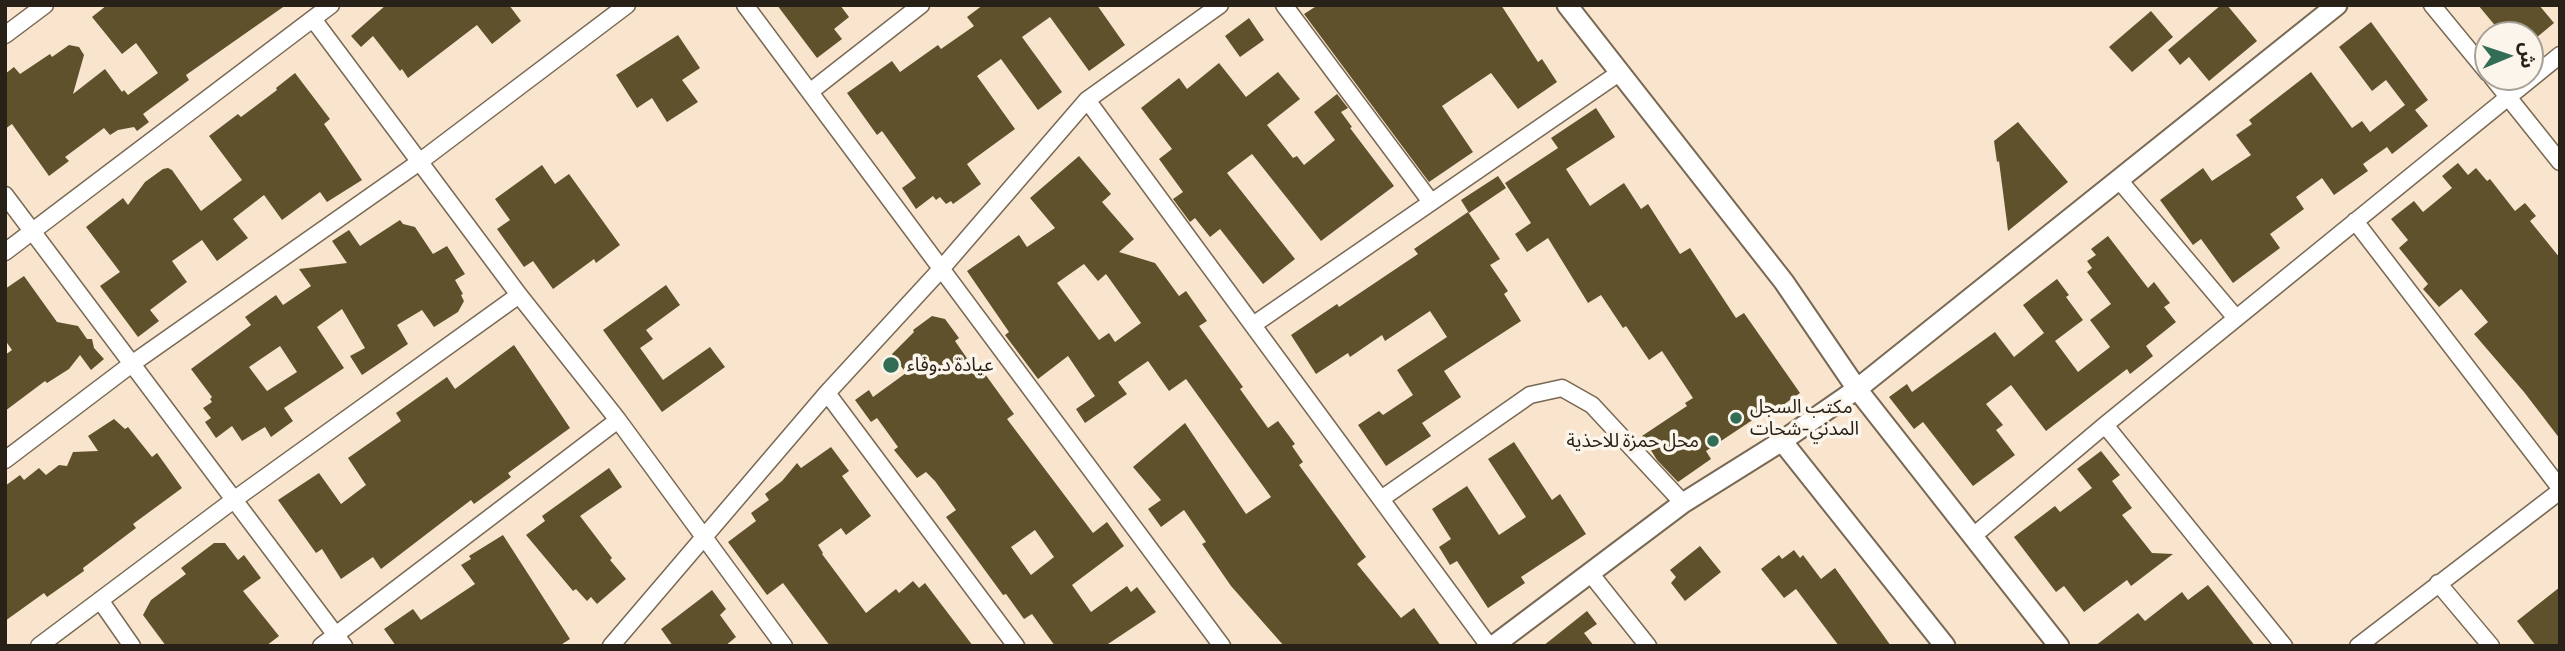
<!DOCTYPE html>
<html>
<head>
<meta charset="utf-8">
<style>
	body { margin:0 }
	#map { position:relative; width:2565px; height:651px; overflow:hidden; background:#f9e5cd; font-family:Commissioner,"Noto Sans Arabic",sans-serif }
	canvas { display:block }
	.frame { position:absolute; inset:0; border:7px solid #282118; pointer-events:none }
	.north { position:absolute; left:2474px; top:21px; width:70px; height:70px; box-sizing:border-box; background:#fcf5eb; border:2px solid #a7a097; border-radius:50%; rotate:88deg; font-size:19px; font-weight:700; line-height:28px; text-align:center; color:#282118 }
	.north::after { content:''; display:block; margin:auto; width:24px; height:32px; background:#326d56; clip-path:polygon(50% 0,100% 100%,50% 72%,0 100%) }
</style>
</head>
<body>
<div id="map">
<canvas width="2565" height="651"></canvas>
<div class="frame"></div>
<div class="north">ش</div>
</div>
<script>
const ctx = document.querySelector('canvas').getContext('2d');
ctx.lineJoin = 'round';
function paint(path, color) { ctx.fillStyle = color; ctx.fill(path, 'evenodd'); }
const toPath = rows => new Path2D(rows.map(r => 'M' + r).join(''));
function trace(path, color, width, dash) { ctx.strokeStyle = color; ctx.lineWidth = width; ctx.lineCap = dash ? 'butt' : 'round'; ctx.setLineDash(dash || []); ctx.stroke(path); }
function drawText(font, color, halo, rows, align = 'center') {
  ctx.font = font + ' Commissioner,"Noto Sans Arabic",sans-serif'; ctx.lineWidth = 7; ctx.setLineDash([]); ctx.textBaseline = 'middle'; ctx.strokeStyle = halo; ctx.fillStyle = color; for (const [text, x, y, turn = 0] of rows) {
    ctx.save(); ctx.translate(x, y); ctx.rotate((+turn || 0) * Math.PI / 180); ctx.textAlign = isNaN(turn) ? turn : align; if (halo) ctx.strokeText(text, 0, 0); ctx.fillText(text, 0, 0); ctx.restore();
  }
}
paint(toPath([
	[107,5,286,5,186,75,189,80,143,114,149,122,137,131,134,127,118,130,110,135,104,128,65,157,69,161,49,176,12,124,5,129,5,74,14,67,20,74,50,54,52,57,69,45,79,47,84,55,73,94,105,69,122,92,124,90,128,95,158,73,136,43,122,54,92,17],
	[386,5,509,5,521,21,492,44,477,25,408,78,402,69,400,71,373,36,361,47,351,36],
	[777,5,840,5,849,17,834,29,842,39,817,58],
	[983,5,1097,5,1125,45,1089,71,1050,17,1022,37,1062,92,1038,110,1001,59,977,76,1015,129,967,164,981,184,953,204,951,201,946,204,940,197,936,200,933,196,916,209,902,188,916,178,882,131,877,135,847,93,892,61,900,72,938,45,941,49,974,26,967,17],
	[1318,5,1501,5,1538,62,1542,59,1557,82,1518,109,1491,73,1442,106,1473,152,1429,182,1304,14],
	[2221,5,2227,5,2257,41,2209,81,2189,57,2180,65,2168,50],
	[2478,5,2539,5,2554,23,2530,43,2530,35,2503,35],
	[2151,11,2173,37,2132,72,2109,47],
	[1249,18,1264,40,1240,57,1225,36],
	[2371,22,2428,100,2415,110,2428,126,2392,154,2387,147,2363,164,2368,171,2334,195,2322,178,2296,197,2304,209,2270,234,2280,248,2233,283,2201,239,2193,245,2160,200,2203,168,2212,181,2251,155,2236,135,2252,124,2249,120,2311,72,2352,128,2362,121,2370,132,2405,105,2386,80,2372,91,2339,47],
	[678,35,700,68,682,80,698,102,667,122,652,98,637,108,616,75],
	[1219,63,1246,97,1278,72,1300,99,1267,125,1293,158,1297,156,1304,165,1335,140,1314,112,1337,94,1348,108,1341,112,1352,127,1350,128,1394,186,1321,241,1252,154,1227,173,1295,259,1263,284,1220,229,1210,237,1195,218,1190,222,1173,199,1183,192,1159,159,1172,149,1141,108,1179,78,1187,89],
	[295,73,330,119,324,124,362,180,327,202,320,192,282,220,264,195,233,219,248,238,217,261,202,240,172,261,187,282,150,310,159,321,138,337,100,286,120,272,86,227,123,198,128,205,145,182,163,169,168,168,172,170,201,211,242,180,209,136,238,114,241,117,277,90,276,88],
	[1596,108,1615,137,1566,169,1590,206,1624,183,1641,209,1648,204,1680,254,1690,248,1736,318,1744,313,1800,393,1776,410,1774,408,1754,419,1706,451,1711,459,1678,482,1657,460,1642,436,1687,406,1685,403,1693,398,1662,351,1649,360,1626,326,1623,328,1601,295,1588,303,1548,238,1527,252,1515,234,1531,223,1505,183,1558,148,1551,138],
	[2018,122,2068,182,2008,231,1999,161,1997,162,1994,141],
	[1079,156,1111,194,1102,202,1134,239,1119,252,1155,263,1179,296,1186,291,1207,321,1199,326,1243,387,1240,389,1268,428,1278,421,1295,444,1292,446,1303,462,1299,465,1366,557,1357,564,1401,618,1414,608,1441,646,1284,646,1231,586,1202,544,1206,542,1184,510,1161,527,1148,509,1161,500,1133,467,1185,423,1246,514,1271,497,1186,379,1169,391,1148,361,1118,382,1127,394,1085,423,1076,409,1095,396,1068,356,1038,379,1005,335,1009,332,967,271,1019,235,1027,247,1055,228,1030,198],
	[1084,264,1098,281,1106,274,1141,323,1115,342,1109,333,1099,340,1057,283],
	[2458,163,2468,175,2476,168,2487,181,2490,179,2515,211,2525,203,2536,216,2530,221,2560,258,2560,439,2524,392,2474,334,2488,322,2461,289,2439,307,2423,289,2428,284,2399,248,2408,240,2391,219,2414,201,2423,212,2452,188,2442,176],
	[542,165,555,184,569,174,620,245,596,263,594,259,553,289,533,261,524,267,497,229,510,220,495,199],
	[1498,176,1506,188,1469,213,1461,200],
	[1468,212,1500,259,1490,265,1508,291,1504,294,1521,321,1444,371,1461,397,1422,423,1431,436,1386,466,1358,425,1379,411,1383,415,1413,395,1397,370,1447,337,1430,311,1385,341,1382,335,1350,357,1348,353,1316,374,1291,335,1337,304,1339,307,1418,254,1414,249],
	[400,220,403,224,415,227,433,254,447,246,465,274,455,280,463,294,461,295,464,301,458,312,434,327,422,310,397,325,408,344,362,375,350,356,365,348,342,309,317,327,344,368,284,408,293,421,271,437,265,427,242,441,232,426,216,438,205,422,211,418,203,408,212,402,210,399,212,397,191,369,251,325,245,317,276,295,283,305,311,286,299,269,347,263,332,241,349,230,360,246],
	[280,346,297,372,267,391,249,367],
	[2108,236,2148,288,2154,282,2170,303,2164,307,2176,322,2146,346,2153,356,2130,374,2127,369,2046,431,2011,385,1986,404,2003,425,1996,430,2015,455,1973,486,1923,422,1914,429,1889,397,1907,384,1912,392,1995,332,2014,357,2044,333,2023,305,2057,279,2069,295,2066,297,2083,320,2055,341,2078,372,2110,347,2090,320,2111,304,2087,272,2092,268,2087,261,2096,255,2091,249],
	[24,276,57,322,78,326,87,339,92,339,94,348,104,359,91,370,80,355,69,369,47,383,45,381,5,411,5,355,12,350,5,340,5,289],
	[666,285,680,305,646,330,653,339,640,348,663,380,710,347,725,367,662,412,603,330],
	[932,316,945,319,959,338,955,341,973,367,977,363,1014,414,1007,419,1093,533,1107,522,1124,546,1072,585,1091,612,1127,586,1131,592,1137,587,1156,612,1105,646,1055,646,1032,614,1024,619,1006,594,1003,595,946,517,956,510,935,481,926,472,917,478,894,450,898,447,877,418,871,422,855,400,869,390,873,397,906,373,892,354,914,332,913,330],
	[1035,530,1054,557,1031,575,1011,547],
	[514,345,570,428,508,473,511,477,474,504,471,500,381,569,373,557,341,579,322,549,316,553,278,500,319,473,341,504,366,485,348,458,401,421,396,413,447,377,455,389],
	[114,419,125,429,128,427,152,457,157,453,182,488,133,524,136,528,83,568,84,571,47,597,44,593,5,621,5,486,20,475,24,480,39,468,46,475,59,465,67,466,73,452,98,451,88,436],
	[1514,442,1552,500,1560,494,1586,534,1521,577,1525,583,1488,608,1457,561,1450,565,1439,547,1451,539,1432,509,1467,486,1499,535,1526,517,1488,459],
	[831,447,849,471,842,476,871,516,846,535,841,528,818,545,823,553,822,554,866,613,896,589,899,593,913,581,919,588,925,583,973,646,830,646,783,583,767,595,728,542,756,521,751,513,769,500,765,494,782,481,797,463,801,468],
	[2101,451,2120,475,2112,481,2132,508,2122,515,2152,553,2173,554,2131,586,2127,580,2084,612,2064,586,2056,592,2014,537,2055,506,2060,512,2092,488,2077,469],
	[609,468,622,487,580,516,612,558,610,560,626,579,597,604,591,597,587,601,576,589,573,591,526,535,545,521,542,516],
	[503,535,570,639,559,646,396,646,384,629,413,609,421,620,475,584,461,565,471,559,469,556],
	[214,543,225,543,238,560,244,555,261,578,243,591,279,636,266,646,166,646,143,615,151,600,186,574,181,568],
	[1700,546,1721,572,1685,601,1671,583,1676,577,1670,570],
	[1794,550,1800,558,1803,555,1821,579,1835,568,1891,646,1839,646,1796,589,1784,598,1761,569,1779,555,1782,559],
	[2208,585,2255,646,2095,646,2138,613,2145,621,2182,592,2188,600],
	[2560,587,2560,646,2536,646,2517,621],
	[712,590,726,609,720,615,736,637,725,646,673,646,661,629],
	[1587,611,1597,624,1584,633,1594,646,1543,646]
]), '#5e512b');
const minor = toPath([
	[745,5,1222,646],
	[1284,5,1431,202],
	[2432,5,2488,73],
	[313,19,519,295,618,420,784,646],
	[5,35,45,5],
	[2492,77,2560,162],
	[811,91,921,5],
	[1087,100,1489,646],
	[2119,180,2236,318],
	[5,195,344,646],
	[2355,221,2560,488],
	[5,252,331,5],
	[1253,325,1619,73],
	[827,393,1016,646],
	[2105,425,2284,646],
	[5,460,133,363,418,163,627,5],
	[1381,499,1530,395,1562,388,1592,405,1683,503],
	[1972,537,2105,425,2560,55],
	[1590,573,1648,646],
	[2438,583,2491,646],
	[100,600,132,646],
	[39,646,235,499,519,295],
	[321,646,618,420],
	[611,646,827,393,942,268,1087,100,1220,5],
	[2358,646,2560,491]
]);
const tertiary = toPath([
	[1567,5,1784,282,1857,389,2059,646],
	[1782,441,1945,646],
	[1493,646,1683,503,1782,441,1857,389,2337,5]
]);
trace(minor, '#796853', 19);
trace(tertiary, '#796853', 23);
trace(minor, '#fff', 16);
trace(tertiary, '#fff', 19);
for (const [x, y, r, color] of [
	[891,365,9,"#326d56"],
	[1736,418,7,"#326d56"],
	[1713,441,7,"#326d56"]
]) { const dot = new Path2D(); dot.arc(x, y, r, 0, 2 * Math.PI); ctx.fillStyle = color; ctx.fill(dot); trace(dot, '#fcf5eb', 2.5); }
drawText('19px', '#282118', '#fcf5eb', [
	["عيادة د.وفاء",907,365],
	["مكتب السجل",1750,407],
	["المدني-شحات",1750,429],
	["محل حمزة للاحذية",1699,441,"right"]
], 'left');
</script>
</body>
</html>
